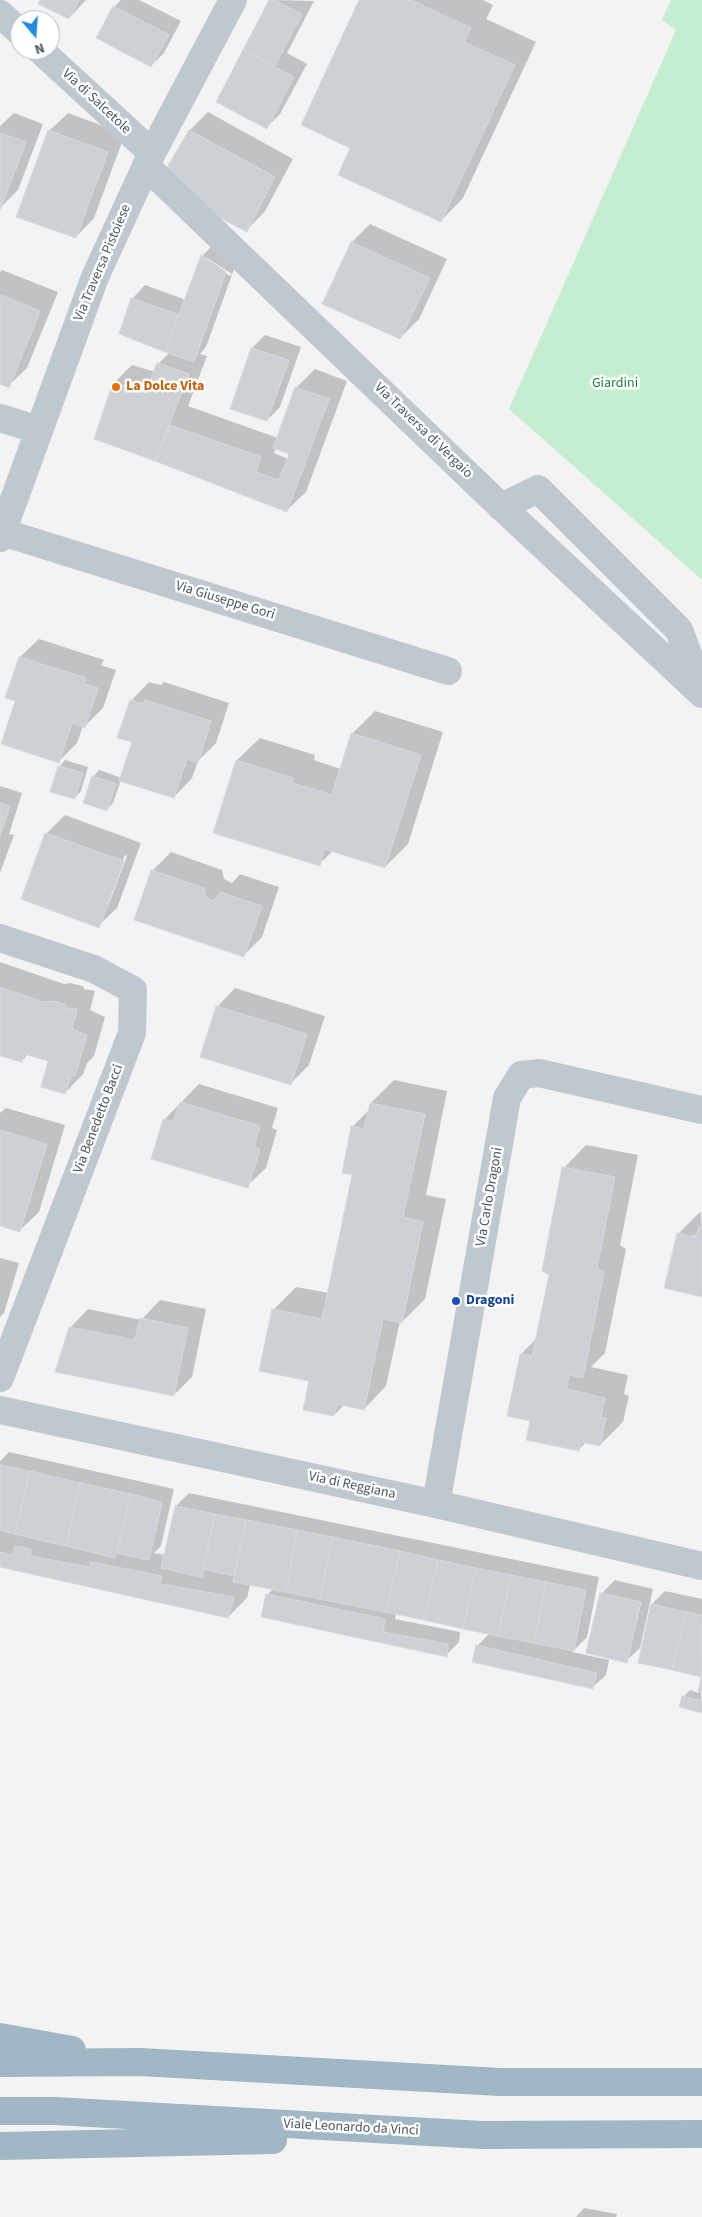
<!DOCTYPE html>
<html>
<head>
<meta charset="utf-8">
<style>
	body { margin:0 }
	#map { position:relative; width:702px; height:2217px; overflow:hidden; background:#f4f3f3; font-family:"Source Sans 3",sans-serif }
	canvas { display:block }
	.north { position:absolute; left:10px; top:10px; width:50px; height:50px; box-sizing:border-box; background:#fff; border:1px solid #b7bcbf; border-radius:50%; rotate:162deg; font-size:14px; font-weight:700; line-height:20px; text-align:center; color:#4b585f }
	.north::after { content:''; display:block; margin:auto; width:18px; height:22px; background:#2689da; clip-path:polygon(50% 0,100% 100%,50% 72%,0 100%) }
</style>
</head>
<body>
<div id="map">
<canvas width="702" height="2217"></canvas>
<div class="north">N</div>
</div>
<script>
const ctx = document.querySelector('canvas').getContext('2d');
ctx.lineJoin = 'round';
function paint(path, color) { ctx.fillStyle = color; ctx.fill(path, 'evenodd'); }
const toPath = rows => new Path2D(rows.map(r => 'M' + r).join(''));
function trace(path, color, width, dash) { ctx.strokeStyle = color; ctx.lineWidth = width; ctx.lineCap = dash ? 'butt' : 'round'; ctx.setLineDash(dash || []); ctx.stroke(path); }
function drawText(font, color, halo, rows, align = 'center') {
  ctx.font = font + ' "Source Sans 3",sans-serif'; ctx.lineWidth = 5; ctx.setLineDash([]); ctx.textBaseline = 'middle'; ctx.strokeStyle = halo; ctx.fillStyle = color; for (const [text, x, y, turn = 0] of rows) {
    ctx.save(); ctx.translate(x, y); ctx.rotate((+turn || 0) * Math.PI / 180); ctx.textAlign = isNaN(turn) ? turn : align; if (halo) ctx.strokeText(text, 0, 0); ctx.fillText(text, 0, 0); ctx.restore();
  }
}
paint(toPath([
	[671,0,702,0,702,580,509,409,676,30,662,20]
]), '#c5eed0');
paint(toPath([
	[42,0,86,0,69,18],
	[121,0,139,0,181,21,164,53,151,66,114,7],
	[271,0,314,1,287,53,307,64,280,114,267,127,217,101],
	[361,0,483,0,493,5,486,19,536,42,463,198,441,221,352,147],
	[208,112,293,159,265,211,247,230,168,169,190,130],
	[14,113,43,124,18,190,0,208,0,126],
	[68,113,125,134,94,218,76,237,49,131],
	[370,224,447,259,419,319,400,338,324,303,352,242],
	[215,243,238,258,206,347,200,354,207,356,188,406,278,438,296,388,315,369,347,381,306,492,287,510,95,438,114,383,132,365,155,372,158,364,170,352,132,299,145,285,186,300,202,256],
	[207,258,232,274,230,276,207,261],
	[276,448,290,453,288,459,274,453],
	[2,270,58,292,27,368,8,386,0,383,0,272],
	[265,335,301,347,280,407,267,420,232,408,252,348],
	[39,639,104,660,101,665,116,670,103,708,85,726,83,726,77,743,58,762,20,657],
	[149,682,161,685,164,682,229,703,216,743,198,761,192,778,174,797,121,780,113,803,106,810,93,777,99,770,122,778,133,742,131,701],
	[375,711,443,732,408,844,385,867,333,851,319,864,237,760,260,738,315,755,314,760,341,769,352,734],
	[65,760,88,767,81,791,75,798,59,767],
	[0,786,22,793,9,834,14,835,0,873],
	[65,815,141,843,117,908,98,926,46,834],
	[125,855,127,856,108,906,106,906],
	[171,852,222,870,224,879,232,883,240,874,279,887,262,937,243,956,152,871],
	[0,962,64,984,70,983,83,986,84,989,95,991,90,1010,105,1017,94,1056,87,1063,83,1074,65,1093,49,1060,28,1054,22,1061,0,1055],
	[235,988,325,1016,309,1065,291,1083,217,1007],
	[394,1080,447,1091,426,1195,446,1199,425,1299,402,1322,400,1321,386,1386,364,1409,344,1405,334,1415,310,1380,273,1310,296,1287,329,1293,354,1174,352,1127,370,1109,371,1103],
	[199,1084,278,1108,272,1128,277,1130,266,1168,247,1186,164,1120],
	[6,1108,65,1125,39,1212,20,1230,0,1224,0,1113],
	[586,1145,638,1155,620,1245,626,1249,605,1353,591,1367,628,1375,624,1394,629,1396,623,1422,600,1445,586,1442,579,1449,532,1420,521,1354,537,1338,551,1274,564,1168],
	[701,1211,702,1238,693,1235,693,1238,702,1240,702,1295,678,1234],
	[0,1258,19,1263,4,1313,0,1317],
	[160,1300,206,1309,192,1377,174,1395,70,1328,88,1309,141,1320],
	[9,1452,174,1489,161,1546,154,1553,165,1555,176,1506,189,1493,599,1577,587,1637,572,1652,609,1660,606,1675,592,1688,477,1646,490,1633,396,1614,395,1619,460,1632,459,1642,446,1655,267,1595,273,1589,250,1585,247,1598,228,1617,0,1566,0,1461],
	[615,1580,653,1589,640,1648,626,1661,588,1653,602,1593],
	[665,1591,702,1599,702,1676,640,1662,652,1604],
	[702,1680,701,1693,702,1711,683,1697,690,1690,699,1693],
	[584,2208,617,2214,616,2217,576,2217]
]), '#0003');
const building = toPath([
	[40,0,79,0,69,19,38,4,40,0],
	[269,0,274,0,302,14,275,66,243,50,269,0],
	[359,0,411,0,471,28,464,42,515,65,441,222,338,175,350,148,301,125,359,0],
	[113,6,169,35,151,67,96,38,113,6],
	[243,50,294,77,267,129,216,102,243,50],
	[48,130,108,152,76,238,16,217,48,130],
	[189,130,275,177,247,232,207,211,166,169,189,130],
	[0,133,26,142,0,210,0,133],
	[351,242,430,278,400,339,322,304,351,242],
	[201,255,226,272,194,362,165,352,201,255],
	[0,295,40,311,9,388,0,384,0,295],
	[131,298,179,315,165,352,119,334,131,298],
	[251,348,289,360,267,421,230,409,251,348],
	[157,363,189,374,155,461,94,439,113,382,145,393,157,363],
	[295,387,329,399,287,512,155,461,170,425,261,457,256,472,279,480,289,454,273,448,295,387],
	[19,657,86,678,84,684,98,688,85,728,72,723,59,763,1,744,15,701,5,698,19,657],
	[130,700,143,704,145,700,211,721,198,763,187,759,174,798,119,781,132,742,117,738,130,700],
	[351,733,421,755,385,868,324,849,320,866,213,833,236,760,293,778,292,783,332,795,351,733],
	[58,766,83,773,75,799,50,792,58,766],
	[92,776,116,784,107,811,83,803,92,776],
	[0,803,10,806,0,836,0,803],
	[45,833,124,861,99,928,21,899,45,833],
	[151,870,204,888,206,898,214,901,220,892,262,906,244,957,134,920,151,870],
	[0,987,44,1002,51,1001,65,1004,66,1008,77,1009,72,1029,87,1035,75,1076,71,1076,65,1094,41,1087,48,1061,24,1054,22,1062,0,1056,0,987],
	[216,1006,307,1034,291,1085,200,1057,216,1006],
	[180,1102,260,1126,254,1147,260,1149,248,1188,151,1159,163,1119,173,1122,180,1102],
	[370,1103,425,1114,403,1217,423,1222,402,1323,383,1319,364,1410,337,1404,334,1416,303,1410,309,1381,259,1371,272,1309,322,1319,352,1175,342,1173,351,1126,364,1129,370,1103],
	[0,1130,47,1144,20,1232,0,1226,0,1130],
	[562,1167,615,1177,597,1268,604,1272,583,1378,569,1375,566,1389,605,1398,601,1417,606,1418,600,1446,581,1442,579,1451,526,1440,530,1421,507,1416,520,1354,532,1356,549,1275,542,1271,562,1167],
	[699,1227,702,1228,702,1297,664,1288,677,1233,696,1237,699,1227],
	[140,1318,188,1328,174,1396,55,1372,69,1327,135,1340,140,1318],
	[0,1465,30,1471,15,1534,0,1530,0,1465],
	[30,1471,80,1483,66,1546,15,1534,30,1471],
	[80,1483,131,1494,115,1558,66,1546,80,1483],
	[131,1494,162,1502,149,1560,117,1553,131,1494],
	[175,1506,215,1514,202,1577,161,1568,175,1506],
	[215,1514,246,1520,234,1576,203,1569,215,1514],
	[246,1520,297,1530,286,1592,233,1582,246,1520],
	[297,1530,332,1537,320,1599,286,1592,297,1530],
	[332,1537,400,1551,386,1612,320,1599,332,1537],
	[15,1546,31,1549,30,1556,89,1567,91,1562,162,1576,160,1584,234,1597,228,1618,0,1567,0,1552,13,1555,15,1546],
	[400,1551,438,1560,424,1620,386,1612,400,1551],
	[438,1560,476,1568,463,1629,424,1620,438,1560],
	[476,1568,511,1575,498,1636,463,1629,476,1568],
	[511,1575,546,1582,534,1643,498,1636,511,1575],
	[546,1582,586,1590,574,1651,534,1643,546,1582],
	[600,1593,641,1602,627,1663,586,1653,600,1593],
	[266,1594,385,1619,383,1632,448,1644,447,1657,261,1617,266,1594],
	[651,1604,686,1612,672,1670,638,1663,651,1604],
	[686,1612,702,1615,701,1677,672,1670,686,1612],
	[476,1645,597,1673,593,1689,472,1662,476,1645],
	[702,1675,702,1692,698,1691,702,1675],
	[682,1696,702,1701,702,1713,679,1707,682,1696]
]);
paint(building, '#cdd0d4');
trace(building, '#d7d9dd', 1);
trace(toPath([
	[0,14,20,32],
	[40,50,152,153],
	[146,166,492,498,702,694],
	[0,418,39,430],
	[501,507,538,489,679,630,701,688],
	[2,532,448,671],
	[0,538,95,277,152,153,233,0],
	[0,938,94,969,133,990,132,1033,0,1378],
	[436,1504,507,1098,521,1075,539,1073,702,1110]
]), '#bfc8ce', 28);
trace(toPath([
	[0,1410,436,1504,702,1566]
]), '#bfc8ce', 28);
trace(toPath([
	[0,2037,72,2050],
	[0,2063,140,2062,500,2082,702,2082],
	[0,2111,55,2111,482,2135,702,2134],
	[0,2146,273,2140]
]), '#a1b7c6', 28);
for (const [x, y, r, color] of [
	[116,387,5,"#e8710a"],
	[456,1301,5,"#1a4fb4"]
]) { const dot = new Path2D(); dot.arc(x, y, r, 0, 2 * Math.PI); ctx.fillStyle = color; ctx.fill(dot); trace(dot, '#fff', 2); }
drawText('14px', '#4b585f', '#fff', [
	["Via di Salcetole",96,102,43],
	["Via Traversa Pistoiese",103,263,-67],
	["Via Traversa di Vergaio",423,431,44],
	["Via Giuseppe Gori",225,601,17],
	["Via Benedetto Bacci",99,1119,-69],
	["Via Carlo Dragoni",490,1197,-80],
	["Via di Reggiana",352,1486,12],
	["Viale Leonardo da Vinci",351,2128,3]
]);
drawText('14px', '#1e7e43', '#fff', [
	["Giardini",615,384]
]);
drawText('bold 14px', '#c56008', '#fff', [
	["La Dolce Vita",126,387]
], 'left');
drawText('bold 14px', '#164399', '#fff', [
	["Dragoni",466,1301]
], 'left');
</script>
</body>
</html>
